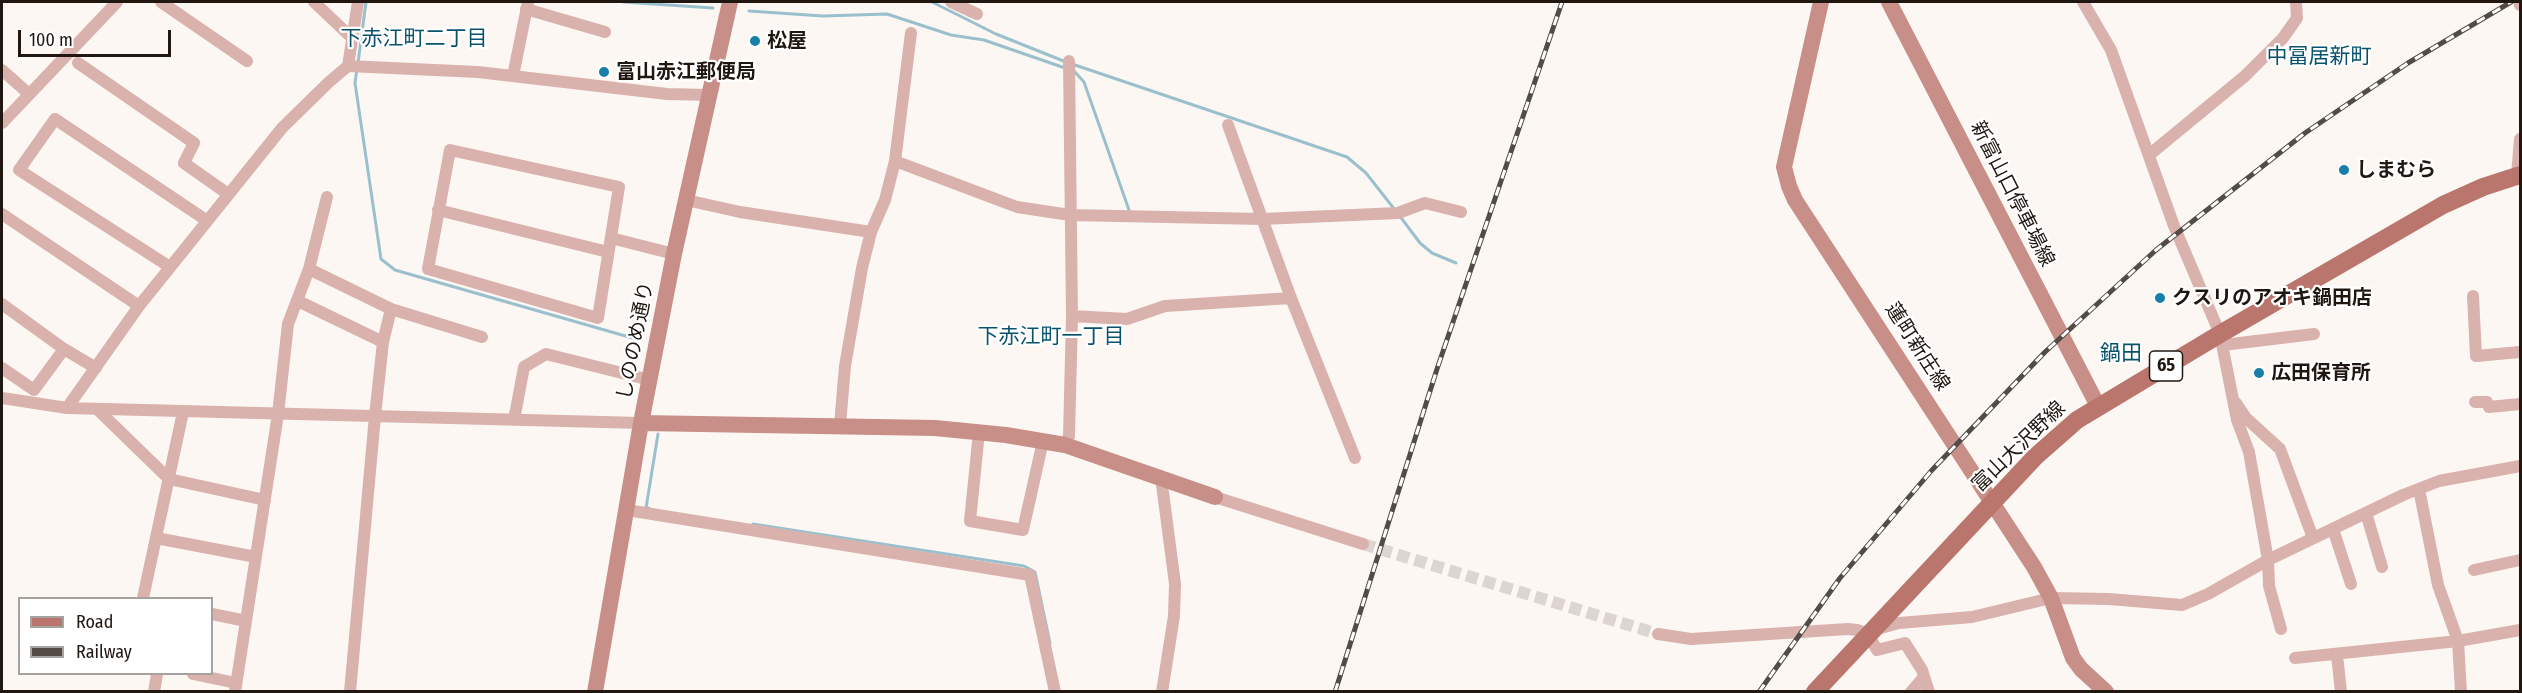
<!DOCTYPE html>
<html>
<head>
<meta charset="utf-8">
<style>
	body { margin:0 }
	#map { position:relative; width:2522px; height:693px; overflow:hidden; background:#fdf7f4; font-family:"Fira Sans Condensed",sans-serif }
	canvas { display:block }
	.frame { position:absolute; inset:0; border:3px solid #201711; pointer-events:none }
	.legend { position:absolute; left:18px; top:597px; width:195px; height:78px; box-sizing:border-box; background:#fff; border:2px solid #a6a2a0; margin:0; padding:8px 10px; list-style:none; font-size:18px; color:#201711 }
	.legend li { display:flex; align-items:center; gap:12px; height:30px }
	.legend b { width:30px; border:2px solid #a6a2a0 }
	.scale { position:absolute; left:18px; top:30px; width:153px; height:27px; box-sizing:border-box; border:3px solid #201711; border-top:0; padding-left:8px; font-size:18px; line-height:21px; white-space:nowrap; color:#201711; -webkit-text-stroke:4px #fff; paint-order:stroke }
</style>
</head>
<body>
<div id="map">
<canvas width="2522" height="693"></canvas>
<div class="frame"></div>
<ul class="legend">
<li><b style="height:8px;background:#ba766d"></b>Road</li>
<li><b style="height:8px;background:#534b46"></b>Railway</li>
</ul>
<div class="scale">100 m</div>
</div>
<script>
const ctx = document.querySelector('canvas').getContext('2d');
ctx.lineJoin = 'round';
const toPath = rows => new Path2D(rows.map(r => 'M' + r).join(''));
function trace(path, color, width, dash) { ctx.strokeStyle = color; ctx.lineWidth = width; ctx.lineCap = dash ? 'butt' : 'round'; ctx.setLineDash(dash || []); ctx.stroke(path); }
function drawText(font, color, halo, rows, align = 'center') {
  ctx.font = font + ' "Fira Sans Condensed","Noto Sans JP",sans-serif'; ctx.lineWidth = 4.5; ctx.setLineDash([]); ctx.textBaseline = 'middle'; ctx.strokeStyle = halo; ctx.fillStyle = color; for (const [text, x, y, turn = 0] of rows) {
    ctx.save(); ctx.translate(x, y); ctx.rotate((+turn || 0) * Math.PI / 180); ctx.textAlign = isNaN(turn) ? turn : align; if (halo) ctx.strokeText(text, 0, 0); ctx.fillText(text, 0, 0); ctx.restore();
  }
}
trace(toPath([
	[623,2,713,8],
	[932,2,996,34,1066,62],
	[749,11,823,16,887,14,951,35,984,40,1065,68],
	[358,63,366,2],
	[1072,64,1347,157,1366,173,1395,210],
	[357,69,355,83,381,259,395,270,636,339],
	[1074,71,1084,82,1129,210],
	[1399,215,1420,243,1432,253,1456,263],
	[649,508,646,508,658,434],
	[753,524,1024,566,1035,572,1050,643]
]), '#9bc0cd', 3);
trace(toPath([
	[1363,544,1658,634]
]), '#dcd5d2', 12, [12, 6]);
trace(toPath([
	[161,2,247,61],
	[314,2,352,38],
	[951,2,977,14],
	[2083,2,2111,50,2174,226,2220,334,2237,420,2249,452,2268,560,2269,586,2281,629],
	[2519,2,2520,5],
	[526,9,605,32],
	[78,63,194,143,184,163,228,194],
	[348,66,358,2],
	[2,70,29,94],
	[513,76,528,2],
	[2,123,117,2],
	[1228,125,1291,298,1355,458],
	[450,150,619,187,598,318,428,269,450,150],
	[2149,155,2245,76,2283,38,2297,18,2296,2],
	[895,161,911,33],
	[2517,175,2520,139],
	[686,200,740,212,871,232],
	[438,210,608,252],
	[2,214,139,306],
	[611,238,674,254],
	[170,267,19,170,55,119,206,220],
	[309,269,391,309,482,337],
	[2473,296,2476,356,2520,352],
	[298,301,383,342],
	[2,304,64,349,96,368],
	[1072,316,1127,319,1165,306,1291,298],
	[2223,345,2314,334],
	[2,368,34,390,64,349],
	[2,398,67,408,641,423],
	[2475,402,2487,402,2489,407,2520,404],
	[2236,403,2246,418,2280,449,2313,538],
	[67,408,139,306,282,128,329,82,348,66,478,72,667,94,710,95],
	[97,409,169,479,265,500],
	[514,420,524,367,546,354,650,380],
	[840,425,845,366,862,268,871,232,885,200,895,161,1017,207,1070,215,1262,219,1398,213,1425,203,1461,212],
	[979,432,970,521,1023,530,1043,441],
	[1065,445,1069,436,1072,316,1069,61],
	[1161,477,1175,584,1174,616,1162,692],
	[2419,489,2438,585,2458,641,2461,692],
	[1215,497,1363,544],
	[627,510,1030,575,1055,692],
	[2366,513,2382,567],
	[2333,529,2351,584],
	[156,538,256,557],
	[2474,570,2520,560],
	[143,598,183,412],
	[212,614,246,621],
	[1877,629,1899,623,1972,617,2051,598,2109,599,2182,605,2208,594,2268,560,2403,495,2439,481,2520,466],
	[1658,634,1691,639,1848,629,1857,630,1868,634,1877,650,1905,643,1922,670,1929,692],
	[2337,655,2341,692],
	[2295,658,2458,641,2520,630],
	[193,674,236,683],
	[154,692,157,674],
	[235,692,278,414,288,324,309,269,327,197],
	[350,692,375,416,383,342,391,309],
	[1911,692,1924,677]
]), '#dab2ad', 12);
trace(toPath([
	[1821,2,1784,167,1789,186,1795,200,2034,567,2051,598,2073,658,2081,669,2106,692],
	[1889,2,2098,406],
	[641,423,935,428,1006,435,1065,445,1215,497],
	[595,692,641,423,674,254,730,2]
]), '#c88f88', 16);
trace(toPath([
	[1815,692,2035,457,2077,420,2220,334,2443,205,2483,187,2520,175]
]), '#ba766d', 18);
const rail = toPath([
	[1335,692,1437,369,1562,2],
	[1759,692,1840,578,1932,470,2045,352,2156,250,2305,133,2408,63,2511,2]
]);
trace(rail, '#534b46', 5);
trace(rail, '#fff', 3, [9]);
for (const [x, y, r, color] of [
	[755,41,6,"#177fa9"],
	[604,72,6,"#177fa9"],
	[2344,170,6,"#177fa9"],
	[2160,298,6,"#177fa9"],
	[2259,373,6,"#177fa9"]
]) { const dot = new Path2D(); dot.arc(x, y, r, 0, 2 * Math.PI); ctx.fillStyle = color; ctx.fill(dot); trace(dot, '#fff', 2); }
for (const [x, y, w] of [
	[2166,366,33]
]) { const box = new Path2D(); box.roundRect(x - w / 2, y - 15, w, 30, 4.5); ctx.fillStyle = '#fff'; ctx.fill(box); trace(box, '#201711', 1.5); }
drawText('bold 18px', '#201711', null, [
	["65",2166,366]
]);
drawText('bold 20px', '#201711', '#fff', [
	["松屋",767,41],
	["富山赤江郵便局",616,72],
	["しまむら",2356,170],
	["クスリのアオキ鍋田店",2172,298],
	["広田保育所",2271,373]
], 'left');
drawText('20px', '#201711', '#fff', [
	["新富山口停車場線",2012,194,63],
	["しののめ通り",636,341,-79],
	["蓮町新庄線",1917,347,57],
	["富山大沢野線",2019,447,-44]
]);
drawText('21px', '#08526e', '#fff', [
	["下赤江町二丁目",414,39],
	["中冨居新町",2319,57],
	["下赤江町一丁目",1051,337],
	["鍋田",2121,354]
]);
</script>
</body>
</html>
